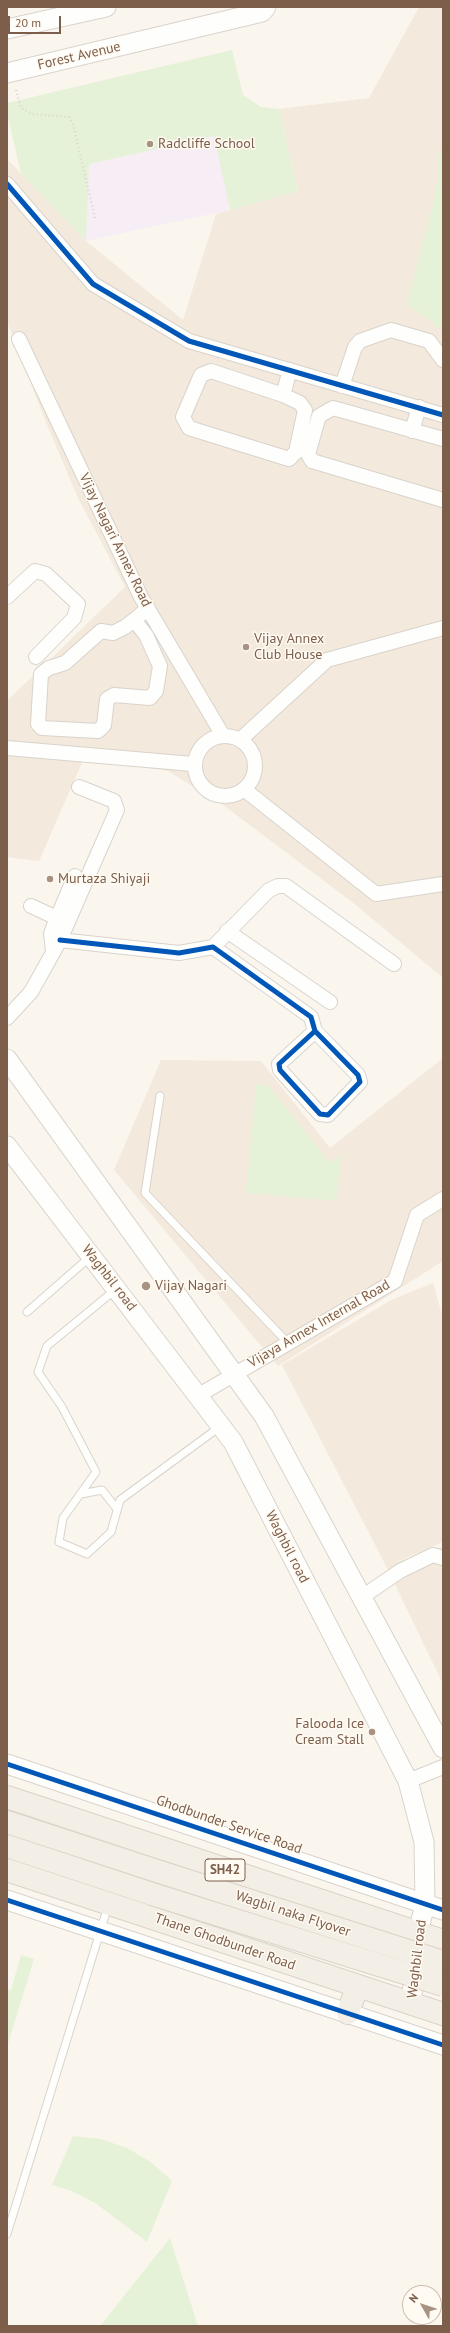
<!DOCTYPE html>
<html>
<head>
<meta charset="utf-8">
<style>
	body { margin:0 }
	#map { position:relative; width:450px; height:2333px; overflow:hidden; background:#faf6ee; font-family:"PT Sans",sans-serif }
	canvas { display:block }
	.frame { position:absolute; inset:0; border:8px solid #7c5e4a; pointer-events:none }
	.north { position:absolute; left:402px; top:2285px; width:40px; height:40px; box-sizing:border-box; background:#fffaf2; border:1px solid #cbbcaf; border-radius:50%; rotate:309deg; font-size:11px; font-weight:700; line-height:16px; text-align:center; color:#7c5e4a }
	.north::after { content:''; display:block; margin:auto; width:14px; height:18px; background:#a89383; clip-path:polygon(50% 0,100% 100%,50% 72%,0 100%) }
	.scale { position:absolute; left:8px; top:16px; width:53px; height:18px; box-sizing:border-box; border:2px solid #7c5e4a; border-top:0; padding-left:5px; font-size:12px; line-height:14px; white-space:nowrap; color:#7c5e4a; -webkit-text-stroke:3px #fffaf2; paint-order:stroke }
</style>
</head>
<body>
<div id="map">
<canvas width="450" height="2333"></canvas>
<div class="frame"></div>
<div class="north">N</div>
<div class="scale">20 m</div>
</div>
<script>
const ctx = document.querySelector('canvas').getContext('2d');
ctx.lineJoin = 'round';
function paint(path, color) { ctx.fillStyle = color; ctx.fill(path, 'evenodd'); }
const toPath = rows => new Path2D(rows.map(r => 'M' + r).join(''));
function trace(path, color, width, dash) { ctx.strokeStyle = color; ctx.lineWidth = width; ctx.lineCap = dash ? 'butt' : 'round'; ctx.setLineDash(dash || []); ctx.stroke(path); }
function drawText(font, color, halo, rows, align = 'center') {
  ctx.font = font + ' "PT Sans",sans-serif'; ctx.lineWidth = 3; ctx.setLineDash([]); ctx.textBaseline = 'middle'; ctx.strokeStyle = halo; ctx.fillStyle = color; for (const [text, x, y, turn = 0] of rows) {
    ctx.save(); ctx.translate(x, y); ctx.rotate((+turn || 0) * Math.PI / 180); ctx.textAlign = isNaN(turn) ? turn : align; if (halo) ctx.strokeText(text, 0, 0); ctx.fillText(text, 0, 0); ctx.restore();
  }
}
paint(toPath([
	[419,7,443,7,443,978,356,905,223,805,168,771,84,758,39,861,7,857,7,701,125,587,78,498,45,420,7,321,7,159,86,241,183,320,216,214,298,191,279,109,369,98],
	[443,1058,443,1261,278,1366,114,1170,161,1060,261,1061,330,1148],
	[433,1283,443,1318,443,1542,394,1563,443,1547,443,1684,386,1566,282,1365,391,1300]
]), '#f3e9dc');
paint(toPath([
	[232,50,243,95,261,107,279,109,298,191,230,210,86,241,66,221,7,113,7,103]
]), '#f7edf5');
paint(toPath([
	[232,50,243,95,261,107,279,109,298,191,230,210,214,136,89,164,86,241,21,174,7,113,7,103],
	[443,148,443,331,407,304,436,191,439,151],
	[256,1084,268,1085,330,1163,341,1154,336,1201,246,1193],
	[21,1955,34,1959,7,2047,7,1989,11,1990],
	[73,2136,101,2139,127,2148,151,2162,172,2181,147,2242,95,2203,72,2191,52,2185],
	[170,2238,198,2326,100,2326]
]), '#e6f2d8');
const lane = toPath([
	[160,1096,145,1193,287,1342],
	[115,1290,47,1346,38,1372,62,1407,96,1472,63,1518,59,1542,87,1554,111,1532,120,1500,221,1426],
	[27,1312,90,1257],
	[81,1494,102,1490,117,1509],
	[7,2234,108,1906]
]);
const street = toPath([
	[7,184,93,284,189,341,443,415],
	[19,339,141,597,222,734],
	[211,371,283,395,300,403,305,410,296,452,289,459,189,428,183,417,201,375,211,371],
	[342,386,355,347,360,341,391,330,429,341,443,360],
	[283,395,290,370],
	[412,431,419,407],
	[443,439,333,408,319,416,308,454,312,461,443,500],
	[7,597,35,571,46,574,78,604,74,618,36,657],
	[134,620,146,635,160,666,156,691,150,698,114,695,107,699,104,725,98,731,42,728,38,724,41,674,49,668,65,663,101,631,113,633,125,627,134,620,139,616,148,608],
	'195 766a30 30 0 1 1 60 0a30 30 0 1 1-60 0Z',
	[241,739,327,660,443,628],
	[7,748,193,764],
	[245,790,376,894,443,884],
	[31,906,57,918],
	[227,931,330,1002],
	[60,940,179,953,213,947,311,1017,315,1031,358,1075,360,1082,328,1115,320,1114,280,1070,279,1064,315,1031],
	[213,947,269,890,278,886,286,886,394,964],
	[53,950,51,934,55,923,75,876],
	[7,1018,31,992,60,940,117,810,114,801,79,787],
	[199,1395,395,1281,417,1215,443,1199],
	[362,1597,400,1571,433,1555,443,1558],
	[408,1781,443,1767]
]);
const secondary = toPath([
	[7,29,106,7],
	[7,73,262,12,266,7],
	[7,1059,264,1416,443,1748],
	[7,1146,233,1442,408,1781,424,1842,425,1904,418,1933,411,2005],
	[7,1764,443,1910],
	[7,1900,443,2045]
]);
const primary = toPath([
	[7,1797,443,1941],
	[7,1822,160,1872],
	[7,1846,152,1894],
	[7,1870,443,2014],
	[348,2013,357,1987]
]);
trace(lane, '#d9d3cc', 9);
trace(street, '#d9d3cc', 16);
trace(secondary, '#dad3cc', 21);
trace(primary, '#dbd2ca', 24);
trace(toPath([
	[16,90,21,108,32,114,69,117,73,124,95,218]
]), '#ddd5ce', 2.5, [1, 3]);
trace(lane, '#fefefc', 7);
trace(street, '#fefefc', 14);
trace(secondary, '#fefefc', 19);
trace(primary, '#f4efe6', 22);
const primaryBridge = toPath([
	[160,1872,443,1962],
	[152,1894,443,1985]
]);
trace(primaryBridge, '#dbd2ca', 24, []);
trace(primaryBridge, '#f4efe6', 22);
trace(toPath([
	[7,184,93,284,189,341,443,415],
	[60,940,179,953,213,947,311,1017,315,1031,358,1075,360,1082,328,1115,320,1114,280,1070,279,1064,315,1031],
	[7,1764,443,1910],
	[7,1900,443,2045]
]), '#0057b8', 5);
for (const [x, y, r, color] of [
	[150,144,4,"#a89383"],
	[246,647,4,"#a89383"],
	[50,879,4,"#a89383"],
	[146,1286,5,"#a89383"],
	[372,1732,4,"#a89383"]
]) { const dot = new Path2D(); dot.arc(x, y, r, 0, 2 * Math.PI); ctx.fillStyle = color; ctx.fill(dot); trace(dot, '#fffaf2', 1.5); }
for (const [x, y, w] of [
	[225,1870,40]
]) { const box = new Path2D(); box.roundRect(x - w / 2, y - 11, w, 22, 3); ctx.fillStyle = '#fffaf2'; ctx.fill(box); trace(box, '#7c5e4a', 1); }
drawText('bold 13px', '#7c5e4a', null, [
	["SH42",225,1870]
]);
drawText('14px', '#7c5e4a', '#fffaf2', [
	["Forest Avenue",79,56,-13],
	["Vijay Nagari Annex Road",115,540,64],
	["Waghbil road",109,1278,52],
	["Vijaya Annex Internal Road",319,1324,-30],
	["Waghbil road",287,1547,63],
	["Ghodbunder Service Road",229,1825,19],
	["Wagbil naka Flyover",293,1914,18],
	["Thane Ghodbunder Road",225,1942,19],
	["Waghbil road",417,1959,-83]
]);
drawText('14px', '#7c5e4a', '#fffaf2', [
	["Radcliffe School",158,144],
	["Vijay Annex",254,639],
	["Club House",254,655],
	["Murtaza Shiyaji",58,879],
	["Vijay Nagari",155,1286],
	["Falooda Ice",364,1724,"right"],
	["Cream Stall",364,1740,"right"]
], 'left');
</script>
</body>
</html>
